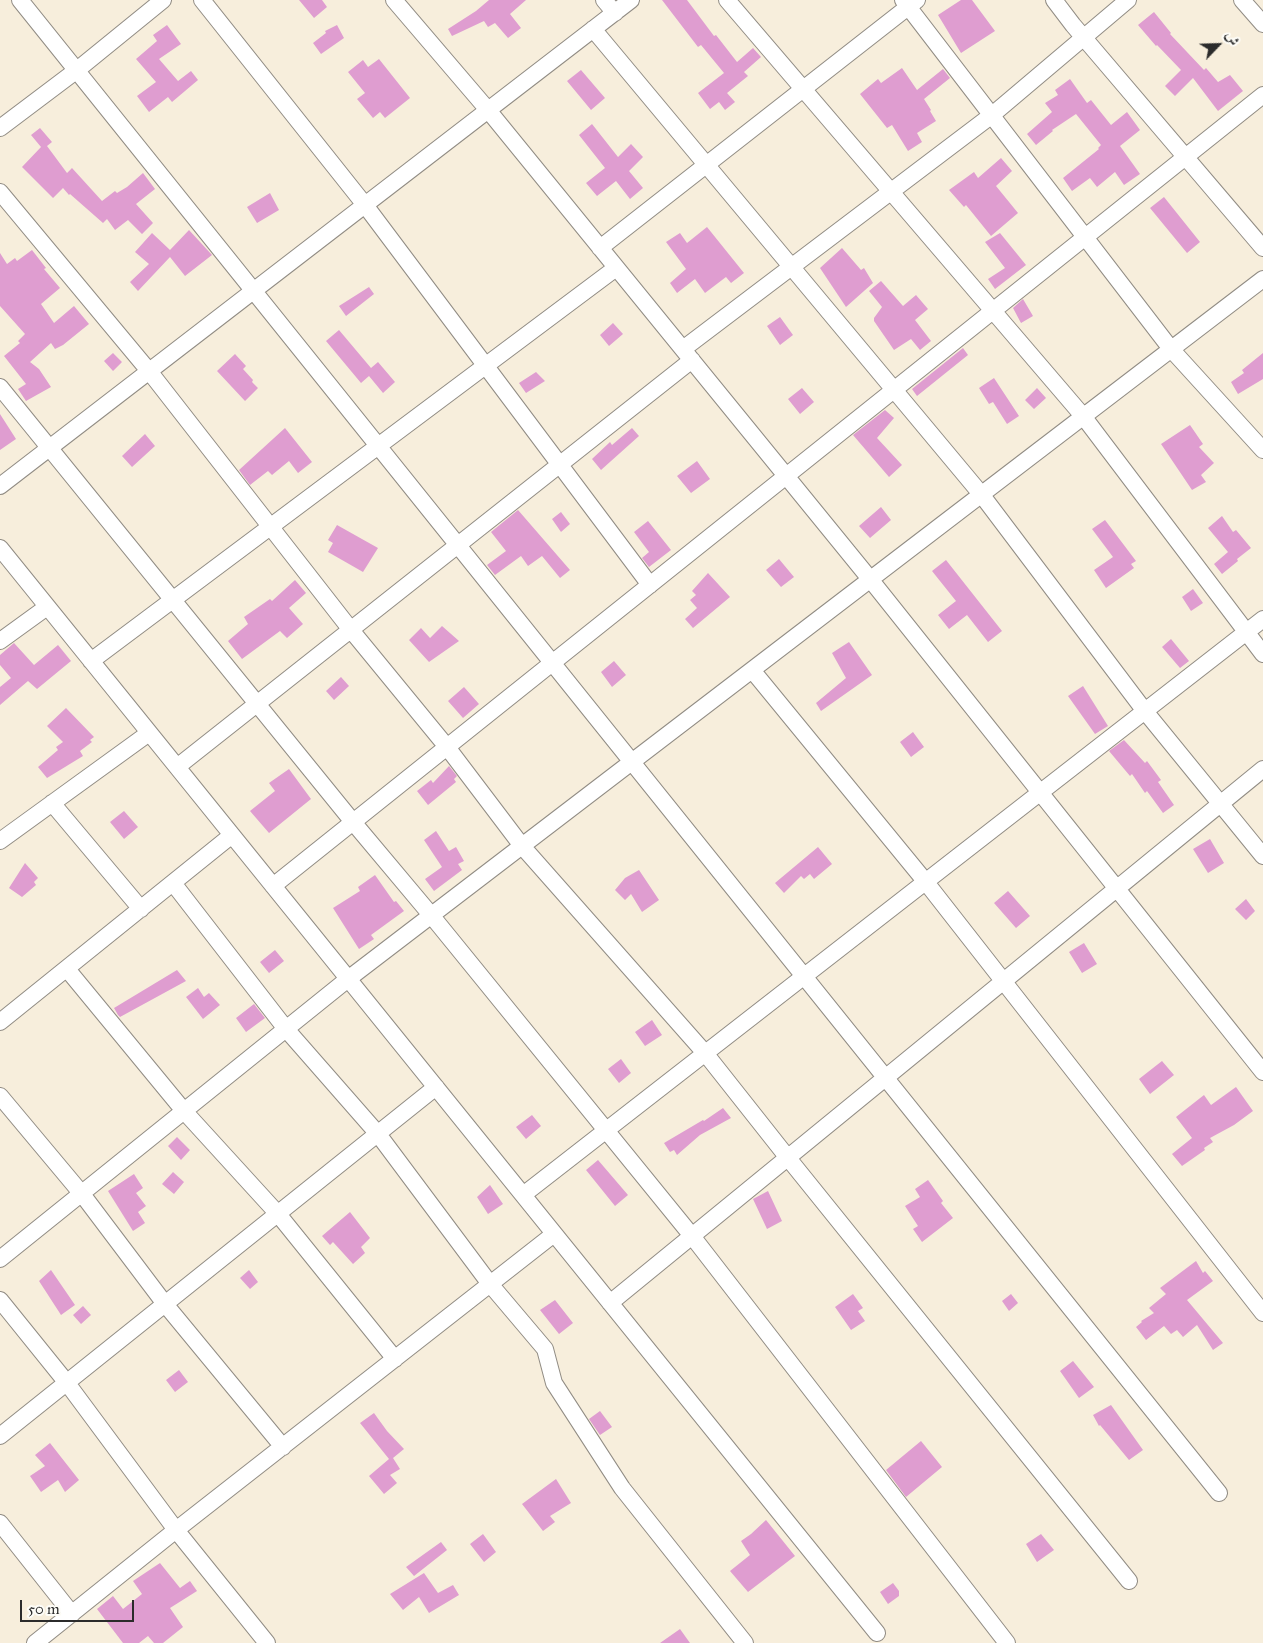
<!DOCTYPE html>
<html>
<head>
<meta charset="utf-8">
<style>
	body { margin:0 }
	#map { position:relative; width:1263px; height:1643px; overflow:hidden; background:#f7eedc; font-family:"IM FELL Great Primer",Amiri,serif }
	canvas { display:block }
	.north { position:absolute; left:1193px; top:20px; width:50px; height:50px; -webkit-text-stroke:4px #fdfcf7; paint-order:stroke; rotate:66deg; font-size:14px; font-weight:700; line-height:20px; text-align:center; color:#2b2b2b }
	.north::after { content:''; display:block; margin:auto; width:18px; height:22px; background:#2b2b2b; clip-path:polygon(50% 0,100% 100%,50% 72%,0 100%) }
	.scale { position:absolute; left:20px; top:1600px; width:114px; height:22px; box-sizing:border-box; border:2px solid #2b2b2b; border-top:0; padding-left:6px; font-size:15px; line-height:18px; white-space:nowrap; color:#2b2b2b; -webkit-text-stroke:4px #fdfcf7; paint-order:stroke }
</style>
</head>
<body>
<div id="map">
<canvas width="1263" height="1643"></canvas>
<div class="north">ش</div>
<div class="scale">50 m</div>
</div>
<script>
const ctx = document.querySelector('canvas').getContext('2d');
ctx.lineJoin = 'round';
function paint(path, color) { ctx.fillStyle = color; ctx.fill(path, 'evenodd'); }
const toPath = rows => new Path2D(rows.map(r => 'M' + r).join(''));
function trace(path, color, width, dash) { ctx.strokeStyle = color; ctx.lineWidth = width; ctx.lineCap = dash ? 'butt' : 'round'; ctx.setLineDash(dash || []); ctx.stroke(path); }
paint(toPath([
	[299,0,322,0,327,7,314,18],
	[489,0,526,0,510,14,521,28,508,38,495,23,488,27,484,21,452,36,448,29,476,11],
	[662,0,687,0,714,36,716,35,737,62,753,48,761,57,744,72,748,76,727,93,735,102,725,110,719,102,710,109,698,93,724,73,701,45,698,47],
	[961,0,972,0,995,31,961,53,938,15],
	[1154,12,1171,33,1170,34,1204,70,1206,68,1218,82,1230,75,1243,91,1218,111,1193,78,1175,96,1165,86,1181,70,1157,45,1156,46,1138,25],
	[167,25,181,44,159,59,178,81,191,71,198,80,172,102,168,97,149,112,137,96,156,82,136,59,157,41,153,35],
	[337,25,344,38,321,54,313,43,326,33,325,31],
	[379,59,410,98,385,118,380,112,373,118,357,99,365,93,348,72,363,60,368,67],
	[902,68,917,90,943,69,950,78,924,99,931,110,930,111,936,121,917,133,922,142,908,151,892,125,887,128,860,94,878,79,881,83],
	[581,70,605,98,591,110,567,81],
	[1070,79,1087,103,1091,100,1111,125,1127,112,1140,130,1120,146,1140,174,1124,185,1115,172,1097,187,1090,178,1072,191,1063,178,1099,149,1098,148,1101,145,1076,114,1052,130,1053,131,1036,145,1027,134,1052,112,1045,103,1058,95,1055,90],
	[592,124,618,157,631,144,643,157,629,171,643,188,630,199,616,181,597,196,586,183,605,168,579,135],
	[40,128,52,142,47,146,67,173,72,168,102,201,115,191,117,193,127,187,143,173,155,189,136,204,153,223,142,234,128,220,115,230,107,219,103,223,70,194,69,195,63,188,53,198,22,167,41,147,31,135],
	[1001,158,1012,171,996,186,1018,213,991,236,966,205,964,207,949,190,974,172,978,178],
	[270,193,279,210,257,223,247,207],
	[1164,197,1200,242,1187,253,1150,208],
	[707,227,744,273,731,283,726,277,705,293,695,279,677,293,670,283,686,269,666,242,680,233,687,243],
	[189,230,212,255,185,276,170,257,138,291,130,282,149,264,135,252,152,233,170,250],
	[1000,233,1026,265,995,289,988,279,1005,268,985,242],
	[842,248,861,270,864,268,873,283,846,307,820,268],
	[32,250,46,268,44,269,60,288,41,304,54,323,74,306,89,324,63,345,55,349,51,343,30,362,39,369,51,387,26,401,18,389,26,384,4,356,20,343,18,341,25,334,0,306,0,253,7,264,15,258,17,261],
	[881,281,903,306,916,295,928,309,915,320,931,341,920,350,911,339,894,350,874,321,874,318,882,307,869,291],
	[369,287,374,294,346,316,339,306],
	[1023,299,1033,316,1021,323,1013,308],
	[780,317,793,335,780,345,767,326],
	[613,323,623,334,609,346,600,335],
	[339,330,371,368,378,362,395,382,383,393,369,376,361,383,326,341],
	[963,348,968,355,917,396,912,389],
	[113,353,122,362,113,371,104,361],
	[1263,353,1263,379,1238,394,1231,382,1244,373,1242,370],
	[235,354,246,366,243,369,253,380,252,382,258,388,245,401,217,371],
	[536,372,545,381,526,393,519,383],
	[994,378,1019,416,1007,424,993,402,989,404,979,388],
	[802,388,814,402,800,414,788,399],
	[1037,388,1046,398,1034,409,1025,400],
	[885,410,894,418,877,438,902,465,889,477,853,435],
	[0,414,16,439,0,450],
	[1190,425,1203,444,1199,447,1214,463,1201,475,1206,482,1192,490,1161,444],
	[285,428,312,462,298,473,289,461,272,475,268,471,250,485,239,470],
	[632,428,639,436,601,470,592,459,610,442,612,445],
	[145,434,155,446,132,467,122,456],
	[697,461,710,479,691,493,677,476],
	[881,507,891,520,870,538,859,526],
	[518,510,570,570,560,578,542,556,528,566,521,556,495,575,487,565,506,551,491,532],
	[561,512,570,524,561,532,552,519],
	[1222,516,1233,532,1236,530,1251,548,1237,559,1238,561,1222,574,1214,564,1228,552,1208,528],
	[1105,520,1136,561,1131,564,1134,568,1106,588,1094,570,1113,557,1092,529],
	[648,521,671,550,649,567,642,558,649,552,634,532],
	[337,525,378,548,363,572,328,552,333,543,328,540],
	[779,559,794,577,781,587,766,570],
	[946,560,1002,631,988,642,967,615,949,629,938,615,956,601,932,571],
	[708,573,730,597,693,628,685,619,697,608,690,600,696,595,692,591],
	[295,580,306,593,289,608,303,624,287,638,280,631,242,659,228,641,248,624,244,617,270,599,272,601],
	[1193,589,1203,603,1191,611,1182,597],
	[442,626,459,641,429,662,409,640,421,628,430,638],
	[1171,639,1189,661,1180,668,1162,647],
	[849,642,872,675,821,711,816,703,846,678,832,653],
	[14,643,34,665,58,645,71,661,37,689,28,681,0,705,0,687,11,678,0,665,0,655],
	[614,661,626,675,612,687,601,672],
	[341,677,349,686,334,700,326,691],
	[1083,686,1108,726,1095,734,1068,696],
	[464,687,479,704,463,718,448,701],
	[66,708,94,737,90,740,92,742,80,751,83,756,47,778,38,767,58,750,56,747,63,742,47,726],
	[913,732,924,747,911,757,900,742],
	[1124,740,1145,763,1147,761,1161,780,1158,782,1174,805,1163,813,1147,791,1145,793,1132,774,1130,776,1109,751],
	[449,766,457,776,454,779,456,782,428,805,417,791,431,780,433,783],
	[289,769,311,799,269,833,250,811,275,791,269,783],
	[124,811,138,827,124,839,110,822],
	[436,831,449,851,456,847,464,861,458,864,462,870,434,891,425,879,442,867,424,840],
	[1210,839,1224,863,1208,873,1193,849],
	[818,847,832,864,814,879,810,874,804,879,801,876,784,893,775,883],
	[25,863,38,878,34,882,36,885,22,897,9,888],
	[639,870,659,900,642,912,631,894,625,900,615,890,625,878],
	[375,875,394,902,396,901,404,911,371,935,374,939,359,949,333,908,360,891,358,887],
	[1008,891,1030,916,1016,928,994,903],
	[1246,899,1255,911,1246,920,1235,909],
	[1084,943,1097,964,1082,973,1069,952],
	[275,950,284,961,269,973,260,962],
	[177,970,186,981,120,1017,118,1015,114,1008],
	[198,988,204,997,209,993,220,1005,203,1019,186,997],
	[254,1004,265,1018,246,1032,236,1018],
	[652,1020,662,1035,645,1046,635,1032],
	[621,1059,631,1073,619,1083,608,1069],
	[1162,1061,1174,1075,1150,1094,1139,1079],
	[1236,1087,1253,1111,1234,1125,1210,1138,1213,1142,1204,1148,1205,1150,1182,1166,1172,1154,1192,1138,1176,1117,1204,1095,1211,1105],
	[723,1108,731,1118,700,1135,677,1155,674,1150,670,1152,664,1143,703,1120,704,1121],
	[532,1115,541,1126,526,1139,516,1127],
	[177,1137,190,1150,181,1160,168,1146],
	[598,1160,628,1195,615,1206,586,1170],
	[173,1172,184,1182,174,1194,162,1184],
	[134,1174,143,1188,136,1193,146,1206,138,1212,145,1223,133,1231,108,1191],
	[928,1180,943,1201,941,1203,953,1218,922,1242,913,1229,918,1226,905,1206,920,1197,915,1189],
	[490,1185,503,1204,488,1214,477,1197],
	[768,1191,782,1221,767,1229,753,1199],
	[350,1212,370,1238,361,1247,365,1253,353,1264,333,1242,330,1245,322,1236],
	[1196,1261,1203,1273,1205,1271,1213,1281,1187,1300,1223,1343,1213,1350,1197,1325,1183,1337,1177,1330,1171,1334,1164,1326,1146,1340,1136,1327,1142,1322,1141,1321,1154,1313,1149,1308,1166,1294,1160,1288],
	[51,1270,75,1305,61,1315,39,1281],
	[249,1270,258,1282,250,1289,240,1278],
	[853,1294,863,1308,858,1311,865,1321,851,1330,835,1307],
	[1011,1294,1018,1303,1009,1311,1002,1301],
	[555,1300,573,1323,559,1334,540,1310],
	[83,1306,91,1315,81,1324,73,1315],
	[1073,1361,1094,1387,1079,1398,1060,1371],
	[179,1370,188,1382,175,1392,166,1380],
	[1111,1405,1143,1450,1129,1460,1100,1425,1099,1426,1093,1415],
	[600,1411,612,1427,600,1435,589,1419],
	[374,1413,387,1431,404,1449,393,1458,400,1469,390,1475,397,1483,384,1494,369,1476,389,1459,360,1423],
	[921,1441,942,1467,906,1497,886,1470],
	[50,1443,79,1480,65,1492,58,1480,41,1492,30,1476,45,1466,35,1455],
	[556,1479,571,1503,550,1516,555,1522,543,1531,522,1504],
	[766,1520,795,1556,748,1592,730,1571,750,1555,741,1541,751,1534],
	[483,1534,496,1552,484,1562,470,1544],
	[1041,1534,1054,1550,1037,1562,1026,1544],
	[441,1542,447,1550,414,1576,406,1567],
	[160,1563,180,1588,190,1581,197,1591,170,1608,183,1627,163,1643,154,1643,148,1636,139,1643,123,1643,97,1609,113,1596,123,1609,142,1594,133,1581],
	[424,1573,438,1593,453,1585,459,1595,429,1613,419,1597,403,1610,390,1594],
	[893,1583,899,1591,899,1596,888,1604,880,1592],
	[680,1629,690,1643,660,1643]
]), '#df9dd0');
const street = toPath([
	[20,0,1219,1493],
	[202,0,365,205,650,585],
	[394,0,488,110,870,579,1263,1072],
	[604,0,615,13],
	[727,0,1083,416,1263,654],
	[903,0,1171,349,1263,450],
	[1054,0,1073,25,1263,248],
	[1242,0,1263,24],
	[593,29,981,494,1144,710,1263,856],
	[0,128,77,70,163,0],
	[0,192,149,371,351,630,447,747,522,846,705,1053,788,1158,1129,1581],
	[600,248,917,0],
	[683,349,992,115,1128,0],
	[0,387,353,822,431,915,692,1236,1007,1643],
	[0,486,631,0],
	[0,548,877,1633],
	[0,641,47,607],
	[91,661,616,268],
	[752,670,925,881,1263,1313],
	[177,767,692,360],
	[52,803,141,909],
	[0,841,149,733],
	[173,883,286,1029,378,1134,490,1284,545,1349,554,1383,622,1488,745,1643],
	[273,886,1263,95],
	[67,969,184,1111,278,1214,395,1359],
	[0,1022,232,835],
	[0,1096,82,1194,165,1304,283,1447],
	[523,1195,1263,619],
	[0,1259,348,979,1263,279],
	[0,1300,67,1383,176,1530,267,1643],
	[610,1303,1263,769],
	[0,1436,436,1087],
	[0,1523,72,1614],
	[35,1643,176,1530,554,1234]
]);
trace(street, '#918c84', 18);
trace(street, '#fff', 16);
</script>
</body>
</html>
